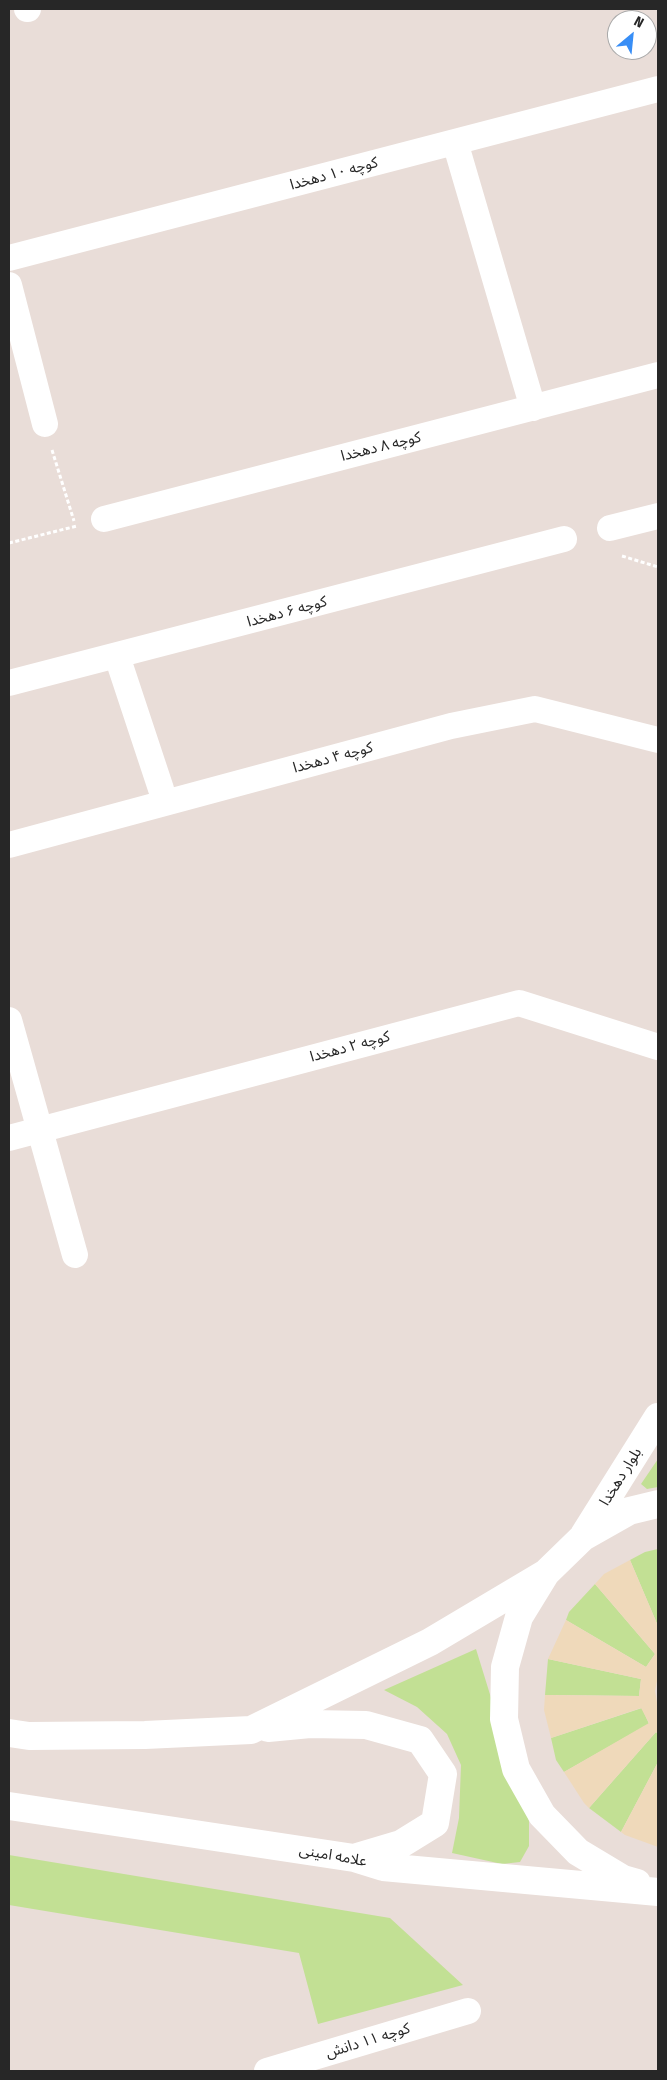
<!DOCTYPE html>
<html>
<head>
<meta charset="utf-8">
<style>
	body { margin:0 }
	#map { position:relative; width:667px; height:2080px; overflow:hidden; background:#e9ddd8; font-family:"Fira Sans Condensed",sans-serif }
	canvas { display:block }
	.frame { position:absolute; inset:0; border:10px solid #272727; pointer-events:none }
	.north { position:absolute; left:607px; top:10px; width:50px; height:50px; box-sizing:border-box; background:#fff; border:1px solid #a9a9a9; border-radius:50%; rotate:28deg; font-size:14px; font-weight:700; line-height:20px; text-align:center; color:#272727 }
	.north::after { content:''; display:block; margin:auto; width:18px; height:22px; background:#388ef6; clip-path:polygon(50% 0,100% 100%,50% 72%,0 100%) }
</style>
</head>
<body>
<div id="map">
<canvas width="667" height="2080"></canvas>
<div class="frame"></div>
<div class="north">N</div>
</div>
<script>
const ctx = document.querySelector('canvas').getContext('2d');
ctx.lineJoin = 'round';
function paint(path, color) { ctx.fillStyle = color; ctx.fill(path, 'evenodd'); }
const toPath = rows => new Path2D(rows.map(r => 'M' + r).join(''));
function trace(path, color, width, dash) { ctx.strokeStyle = color; ctx.lineWidth = width; ctx.lineCap = dash ? 'butt' : 'round'; ctx.setLineDash(dash || []); ctx.stroke(path); }
function drawText(font, color, halo, rows, align = 'center') {
  ctx.font = font + ' "Fira Sans Condensed","Noto Sans Arabic",sans-serif'; ctx.lineWidth = 4; ctx.setLineDash([]); ctx.textBaseline = 'middle'; ctx.strokeStyle = halo; ctx.fillStyle = color; for (const [text, x, y, turn = 0] of rows) {
    ctx.save(); ctx.translate(x, y); ctx.rotate((+turn || 0) * Math.PI / 180); ctx.textAlign = isNaN(turn) ? turn : align; if (halo) ctx.strokeText(text, 0, 0); ctx.fillText(text, 0, 0); ctx.restore();
  }
}
paint(toPath([
	[658,1459,658,1487,647,1489,641,1484],
	[658,1549,658,1626,630,1560,645,1552],
	[595,1584,655,1654,646,1667,566,1620,569,1612],
	[476,1649,529,1821,529,1846,520,1862,502,1864,452,1853,459,1818,461,1765,447,1734,417,1707,384,1690],
	[548,1659,641,1679,639,1696,545,1695],
	[642,1708,649,1724,564,1772,556,1760,551,1738],
	[656,1732,658,1734,658,1762,621,1832,589,1808],
	[9,1855,390,1918,463,1985,318,2024,299,1953,9,1905]
]), '#c2e094');
paint(toPath([
	[630,1560,658,1626,658,1676,655,1691,658,1708,658,1734,656,1732,589,1808,584,1803,564,1772,649,1723,641,1708,551,1738,544,1710,545,1695,639,1696,641,1679,548,1659,566,1620,646,1667,655,1654,595,1584,604,1574],
	[658,1762,658,1847,625,1835,621,1832]
]), '#efd9ba');
trace(toPath([
	[52,450,74,521],
	[9,543,77,526],
	[622,556,658,567]
]), '#fff', 3, [4, 2.5]);
trace(toPath([
	[27,9,28,9],
	[455,142,533,408],
	[9,258,658,89],
	[9,285,45,424],
	[104,519,658,375],
	[610,528,658,516],
	[117,656,161,789],
	[9,683,564,539],
	[9,845,451,726,535,709,658,740],
	[9,1020,75,1255],
	[9,1138,519,1003,658,1047],
	[267,2071,468,2011]
]), '#fff', 26);
trace(toPath([
	[584,1535,658,1417],
	[268,1728,310,1724,366,1725,420,1740,443,1774,435,1823,401,1844,354,1858],
	[9,1733,29,1736,145,1735,251,1730,430,1642,546,1573],
	[9,1806,354,1858,383,1867,658,1892],
	[637,1883,623,1879,578,1852,542,1815,516,1769,504,1719,505,1667,519,1617,546,1573,583,1537,629,1511,658,1504]
]), '#fff', 28);
drawText('15px', '#272727', '#fff', [
	["کوچه ۱۰ دهخدا",334,174,-15],
	["کوچه ۸ دهخدا",381,447,-14],
	["کوچه ۶ دهخدا",287,612,-15],
	["کوچه ۴ دهخدا",333,758,-15],
	["کوچه ۲ دهخدا",350,1047,-15],
	["بلوار دهخدا",621,1477,-58],
	["علامه امینی",333,1856,10],
	["کوچه ۱۱ دانش",368,2041,-17]
]);
</script>
</body>
</html>
